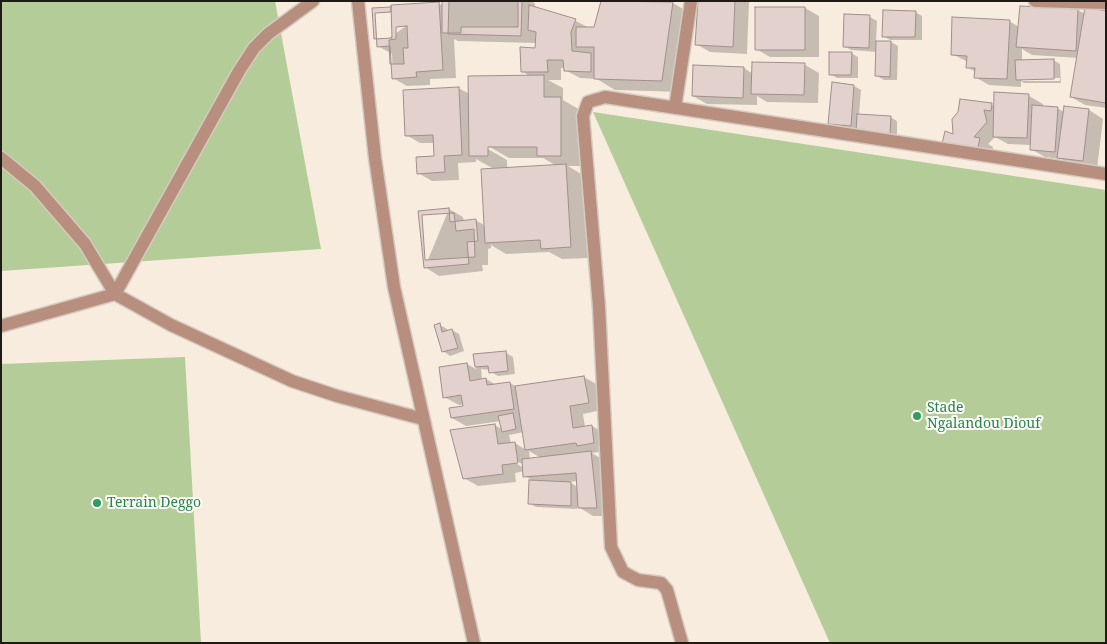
<!DOCTYPE html>
<html>
<head>
<meta charset="utf-8">
<style>
	body { margin:0 }
	#map { position:relative; width:1107px; height:644px; overflow:hidden; background:#f8ecdf; font-family:"Noto Serif",serif }
	canvas { display:block }
	.frame { position:absolute; inset:0; border:2px solid #1e1a15; pointer-events:none }
</style>
</head>
<body>
<div id="map">
<canvas width="1107" height="644"></canvas>
<div class="frame"></div>
</div>
<script>
const ctx = document.querySelector('canvas').getContext('2d');
ctx.lineJoin = 'round';
function paint(path, color) { ctx.fillStyle = color; ctx.fill(path, 'evenodd'); }
const toPath = rows => new Path2D(rows.map(r => 'M' + r).join(''));
function trace(path, color, width, dash) { ctx.strokeStyle = color; ctx.lineWidth = width; ctx.lineCap = dash ? 'butt' : 'round'; ctx.setLineDash(dash || []); ctx.stroke(path); }
function drawText(font, color, halo, rows, align = 'center') {
  ctx.font = font + ' "Noto Serif",serif'; ctx.lineWidth = 4; ctx.setLineDash([]); ctx.textBaseline = 'middle'; ctx.strokeStyle = halo; ctx.fillStyle = color; for (const [text, x, y, turn = 0] of rows) {
    ctx.save(); ctx.translate(x, y); ctx.rotate((+turn || 0) * Math.PI / 180); ctx.textAlign = isNaN(turn) ? turn : align; if (halo) ctx.strokeText(text, 0, 0); ctx.fillText(text, 0, 0); ctx.restore();
  }
}
paint(toPath([
	[1,1,275,1,321,249,1,271],
	[593,112,1106,190,1106,643,830,643],
	[185,357,201,643,1,643,1,364]
]), '#b4cc97');
paint(toPath([
	[443,1,532,1,535,4,535,8,576,21,589,28,595,28,602,1,661,1,673,3,693,15,682,92,615,90,597,79,580,78,565,70,565,68,561,68,561,80,548,80,563,88,563,100,580,110,580,166,568,166,586,177,590,258,562,259,549,252,506,254,491,245,491,248,488,249,488,265,482,265,483,271,439,276,425,267,449,209,463,217,463,219,466,221,475,220,486,226,494,169,476,159,476,162,458,163,459,180,432,181,418,173,435,157,434,143,420,143,406,135,458,88,470,94,531,77,522,71,536,49,536,43,458,41,454,39,456,78,430,79,430,85,407,86,393,78,392,54,378,46,438,3,443,6],
	[488,146,509,158,543,158,557,166,507,168,507,160,488,149],
	[699,1,749,1,747,54,710,52,696,44],
	[1021,7,1078,10,1085,14,1106,12,1106,108,1085,105,1071,97,1078,58,1032,55,1022,49,1022,61,1053,60,1060,64,1061,83,1024,83,1021,81,1021,87,989,85,975,77,976,72,967,67,968,62,952,54,1009,21,1019,27],
	[1022,78,1060,78,1060,81,1022,81],
	[805,8,819,16,819,57,770,57,756,49],
	[915,12,922,16,922,40,890,40,883,36],
	[870,17,877,21,876,42,891,42,898,46,897,80,884,80,877,76,877,52,851,50,844,46],
	[851,53,858,57,858,78,837,78,830,74],
	[753,64,805,65,819,73,818,103,767,102,757,96,757,105,707,104,693,96,744,68,753,74],
	[854,86,861,90,859,115,890,117,897,121,897,137,837,128,830,124],
	[1029,96,1043,104,1043,107,1057,108,1064,112,1089,110,1103,119,1097,169,1073,166,1061,159,1045,157,1031,149,1031,145,1008,144,995,137,988,144,993,147,991,159,954,136,953,119,991,104,995,106],
	[440,325,447,329,448,331,452,330,459,334,464,351,450,356,443,351],
	[506,353,513,357,515,374,498,376,491,372,490,370,481,369,482,380,486,379,496,385,510,383,517,387,584,377,598,385,602,410,583,414,585,427,592,426,606,434,608,451,592,453,605,461,611,516,593,516,577,506,577,509,536,507,529,503,535,482,525,476,524,471,515,473,516,482,478,486,464,478,495,425,503,430,501,421,466,426,452,418,464,407,464,404,459,405,444,397,467,364,476,369,474,355],
	[524,432,526,450,515,443,511,444,509,435],
	[529,451,541,458,530,460],
	[513,459,524,465,524,468,512,461],
	[578,481,578,487,569,482]
]), '#0003');
const building = toPath([
	[442,1,518,1,518,27,461,27,461,33,442,33,442,1],
	[449,1,522,1,521,36,448,34,449,1],
	[601,1,673,2,662,81,594,79,594,47,576,47,576,27,594,27,601,1],
	[698,1,735,1,733,47,695,45,698,1],
	[439,2,443,70,416,72,417,77,392,79,390,46,377,47,375,13,391,12,391,5,439,2],
	[529,5,576,19,571,32,572,51,591,53,591,72,564,71,563,60,547,60,548,72,521,72,520,47,535,48,536,32,528,30,529,5],
	[1020,6,1078,9,1076,51,1016,47,1020,6],
	[391,7,392,38,374,39,372,8,391,7],
	[755,7,805,7,805,50,755,50,755,7],
	[1085,7,1106,11,1106,103,1070,97,1085,7],
	[883,10,916,11,915,37,882,37,883,10],
	[844,14,870,15,869,48,843,47,844,14],
	[952,17,1010,20,1007,79,974,78,975,68,966,68,967,56,951,55,952,17],
	[407,26,408,48,403,48,404,64,390,64,389,40,396,39,396,27,407,26],
	[876,41,891,41,890,77,875,76,876,41],
	[829,52,852,52,851,75,829,75,829,52],
	[1054,59,1054,79,1016,80,1015,60,1054,59],
	[752,62,805,63,804,95,751,94,752,62],
	[693,65,744,67,743,98,692,96,693,65],
	[544,75,544,97,561,97,561,156,537,156,537,147,488,147,488,156,469,156,468,76,544,75],
	[832,82,854,85,851,126,828,124,832,82],
	[459,87,462,155,444,156,445,172,417,174,416,157,434,156,433,135,405,136,403,90,459,87],
	[994,92,1029,94,1027,138,993,137,994,92],
	[960,99,992,103,991,111,984,110,987,122,974,137,980,138,977,152,942,144,945,131,953,134,952,119,958,112,960,99],
	[1032,105,1058,107,1055,152,1030,150,1032,105],
	[1064,106,1089,109,1083,161,1057,158,1064,106],
	[857,114,891,116,890,134,856,132,857,114],
	[566,164,571,247,541,249,540,240,485,243,481,169,566,164],
	[449,208,450,222,476,219,478,241,467,242,469,264,424,268,418,211,449,208],
	[454,213,456,231,474,229,475,257,425,260,422,215,454,213],
	[440,323,442,332,452,329,458,348,442,352,434,325,440,323],
	[506,351,508,371,489,373,488,366,475,367,473,354,506,351],
	[467,363,470,381,486,378,487,385,510,382,514,409,451,418,449,408,463,406,461,395,443,398,439,367,467,363],
	[584,376,589,403,570,406,573,428,592,425,594,443,577,446,576,443,525,450,515,386,584,376],
	[513,413,516,429,502,432,498,416,513,413],
	[495,424,498,444,515,442,518,463,502,465,503,474,463,479,450,430,495,424],
	[591,451,597,508,578,508,576,473,523,477,522,459,591,451],
	[529,480,571,482,571,506,528,504,529,480]
]);
paint(building, '#e3d1ce');
trace(building, '#a08e8c', 1);
const minor = toPath([
	[358,1,375,158,394,287,474,643],
	[1035,1,1106,3],
	[675,108,691,1],
	[1,158,35,186,85,244,115,294,239,71,254,48,268,34,313,1],
	[1,326,115,294,171,325,292,381,337,396,423,419],
	[682,643,667,590,661,583,638,580,623,572,611,547,599,307,583,116,588,102,605,97,1106,174]
]);
trace(minor, '#d5cabf', 15);
trace(minor, '#b88e7e', 12);
for (const [x, y, r, color] of [
	[917,416,5,"#2e9e5b"],
	[97,503,5,"#2e9e5b"]
]) { const dot = new Path2D(); dot.arc(x, y, r, 0, 2 * Math.PI); ctx.fillStyle = color; ctx.fill(dot); trace(dot, '#fdfbf8', 2); }
drawText('14px', '#27864d', '#fdfbf8', [
	["Stade",927,408],
	["Ngalandou Diouf",927,424],
	["Terrain Deggo",107,503]
], 'left');
</script>
</body>
</html>
